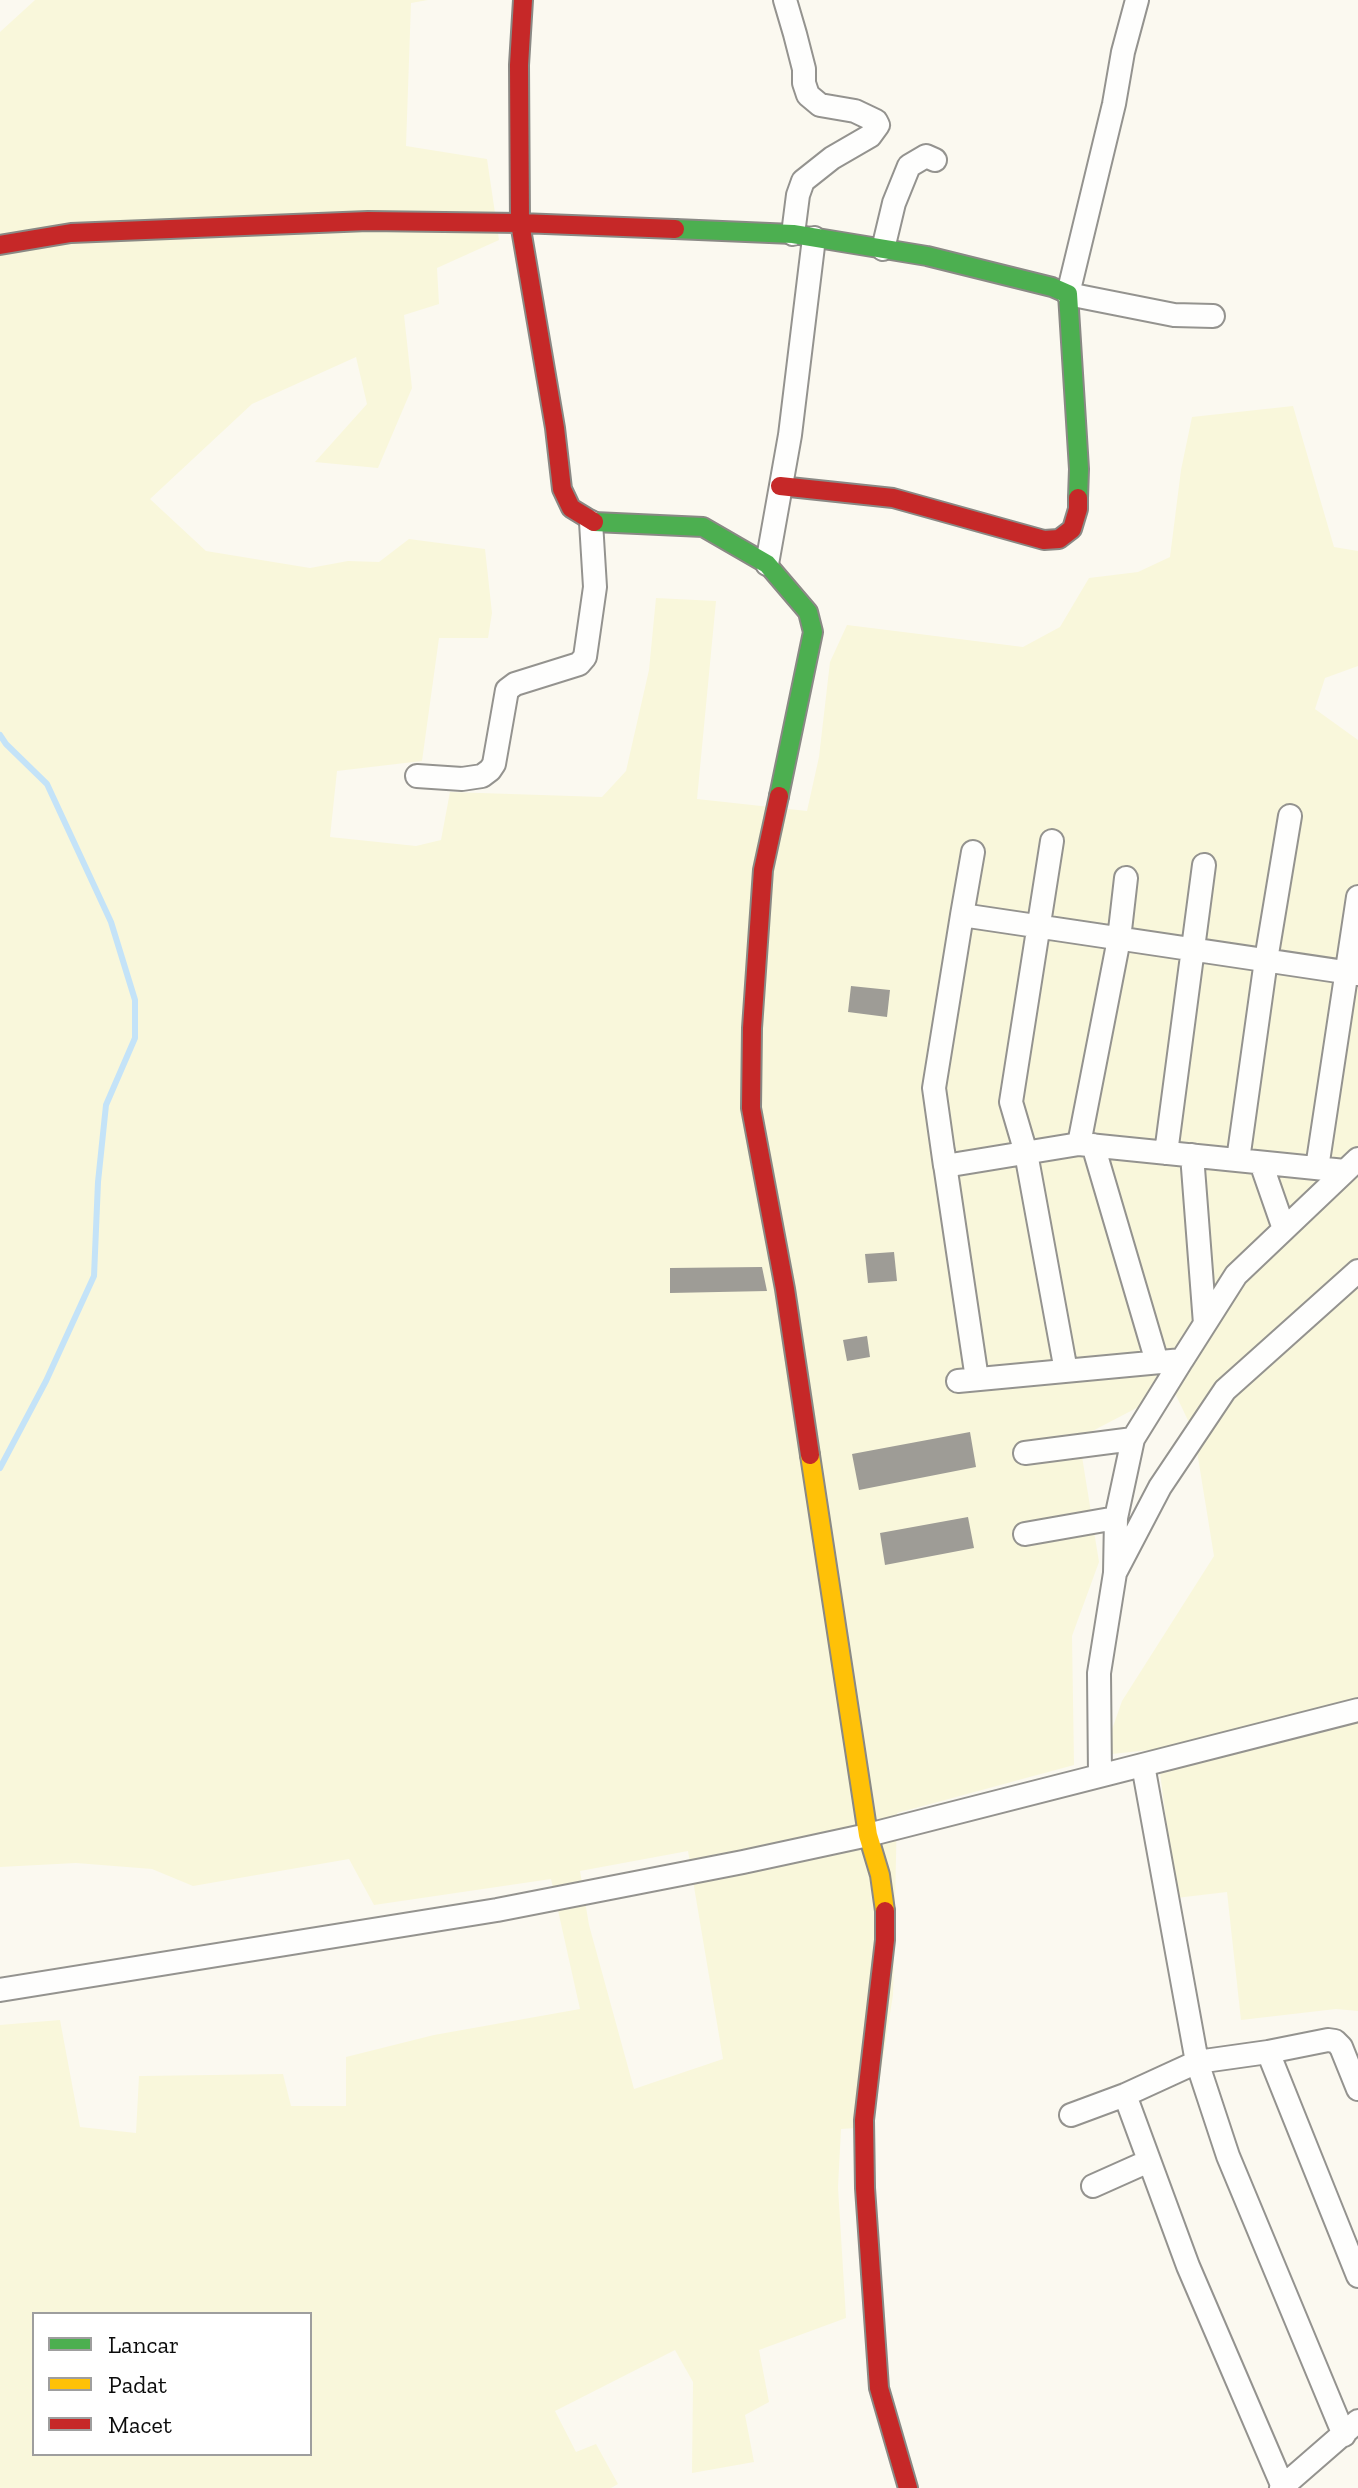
<!DOCTYPE html>
<html>
<head>
<meta charset="utf-8">
<style>
	body { margin:0 }
	#map { position:relative; width:1358px; height:2488px; overflow:hidden; background:#fbf9f0; font-family:"Zilla Slab",serif }
	canvas { display:block }
	.legend { position:absolute; left:32px; top:2312px; width:280px; height:144px; box-sizing:border-box; background:#fff; border:2px solid #9e9e9e; margin:0; padding:10px 14px; list-style:none; font-size:24px; color:#0c0c0c }
	.legend li { display:flex; align-items:center; gap:16px; height:40px }
	.legend b { width:40px; border:2px solid #9e9e9e }
</style>
</head>
<body>
<div id="map">
<canvas width="1358" height="2488"></canvas>
<ul class="legend">
<li><b style="height:10px;background:#4caf50"></b>Lancar</li>
<li><b style="height:10px;background:#ffc107"></b>Padat</li>
<li><b style="height:10px;background:#c62828"></b>Macet</li>
</ul>
</div>
<script>
const ctx = document.querySelector('canvas').getContext('2d');
ctx.lineJoin = 'round';
function paint(path, color) { ctx.fillStyle = color; ctx.fill(path, 'evenodd'); }
const toPath = rows => new Path2D(rows.map(r => 'M' + r).join(''));
function trace(path, color, width, dash) { ctx.strokeStyle = color; ctx.lineWidth = width; ctx.lineCap = dash ? 'butt' : 'round'; ctx.setLineDash(dash || []); ctx.stroke(path); }
paint(toPath([
	[35,0,428,0,411,3,406,146,487,159,499,240,437,268,439,304,404,315,412,388,378,468,315,462,367,404,356,357,252,404,150,499,206,551,310,568,348,561,379,562,409,539,485,549,492,613,488,638,439,638,422,761,337,771,330,837,416,846,441,840,450,792,602,797,626,771,649,670,656,598,716,601,697,799,807,811,819,757,830,662,847,625,1023,647,1060,627,1089,578,1138,572,1170,557,1181,470,1192,417,1293,406,1334,547,1358,551,1358,666,1325,678,1315,709,1358,740,1358,2011,1336,2009,1241,2020,1227,1892,1176,1898,1160,1773,1149,1750,1103,1755,1122,1701,1214,1556,1194,1433,1173,1389,1079,1438,1099,1562,1072,1636,1074,1765,897,1813,893,1995,872,2127,841,2129,838,2187,846,2318,759,2350,769,2402,745,2415,754,2462,692,2473,693,2382,675,2350,555,2411,576,2452,596,2444,618,2484,611,2488,0,2488,0,2025,60,2020,80,2127,136,2133,139,2076,283,2074,291,2106,346,2106,346,2057,434,2035,580,2009,551,1879,374,1905,349,1859,193,1886,152,1869,76,1863,0,1867,0,32],
	[688,1851,723,2059,634,2089,589,1925,580,1871],
	[34,2314,310,2314,310,2454,34,2454]
]), '#f9f7db');
trace(toPath([
	[0,735,6,744,47,784,111,922,135,1000,135,1038,106,1105,98,1182,94,1276,46,1381,0,1468]
]), '#c4e3f8', 6);
paint(toPath([
	[851,986,890,990,887,1017,848,1012],
	[894,1252,897,1281,868,1283,865,1254],
	[762,1267,767,1291,670,1293,670,1268],
	[867,1336,870,1357,847,1361,843,1340],
	[970,1432,976,1467,859,1490,852,1454],
	[968,1517,974,1548,885,1565,880,1533]
]), '#9e9c96');
const street = toPath([
	[785,0,795,34,804,69,804,83,808,95,820,105,855,111,876,121,878,125,870,136,832,158,803,181,798,195,793,234],
	[1137,0,1123,52,1114,104,1068,294,1174,315,1213,316],
	[883,249,894,203,909,166,926,156,935,160],
	[767,564,790,435,814,238],
	[417,776,462,779,482,776,490,770,494,764,507,690,515,684,579,664,585,657,595,587,591,522],
	[1052,841,1011,1102,1026,1153,1066,1371],
	[962,915,973,852],
	[1079,1144,1119,939,1126,878],
	[1093,1145,1157,1362],
	[943,1151,977,1379],
	[1166,1153,1204,865],
	[1192,1155,1205,1324],
	[1238,1160,1266,960,1290,816],
	[1261,1163,1284,1229],
	[1317,1168,1358,897],
	[1345,1171,1079,1144,945,1166,934,1088,962,915,1358,974],
	[1182,1360,1236,1275,1358,1159],
	[958,1381,1182,1360,1133,1439],
	[1025,1453,1133,1439,1116,1518],
	[1025,1534,1116,1518,1115,1573,1099,1673,1100,1775],
	[1115,1573,1160,1487,1225,1390,1358,1271],
	[1143,1765,1197,2062,1228,2156,1344,2435],
	[0,1990,497,1910,743,1862,868,1835,1358,1710],
	[1268,2052,1358,2276],
	[1125,2095,1188,2266,1283,2487],
	[1071,2115,1125,2095,1197,2062,1268,2052,1328,2040,1335,2041,1341,2047,1358,2089],
	[1093,2186,1149,2161],
	[1281,2488,1358,2421]
]);
const fast = toPath([
	[675,229,793,234,927,256,1052,287,1068,294,1079,469,1078,498],
	[594,522,703,527,767,564,808,612,813,632,779,796]
]);
const slow = toPath([
	[810,1455,868,1835,880,1875,885,1911]
]);
const jam = toPath([
	[523,0,519,65,520,223,555,428,562,489,571,508,594,522],
	[0,245,71,233,368,221,520,223,675,229],
	[780,486,893,498,1044,540,1059,539,1072,529,1078,509,1078,498],
	[779,796,763,870,752,1028,751,1108,785,1289,810,1455],
	[885,1911,885,1940,864,2120,865,2188,879,2388,908,2488]
]);
trace(street, '#94938f', 26);
trace(fast, '#8a8985', 22);
trace(slow, '#8a8985', 22);
trace(jam, '#8a8985', 22);
trace(street, '#fefefd', 22);
trace(fast, '#4caf50', 18);
trace(slow, '#ffc107', 18);
trace(jam, '#c62828', 18);
</script>
</body>
</html>
